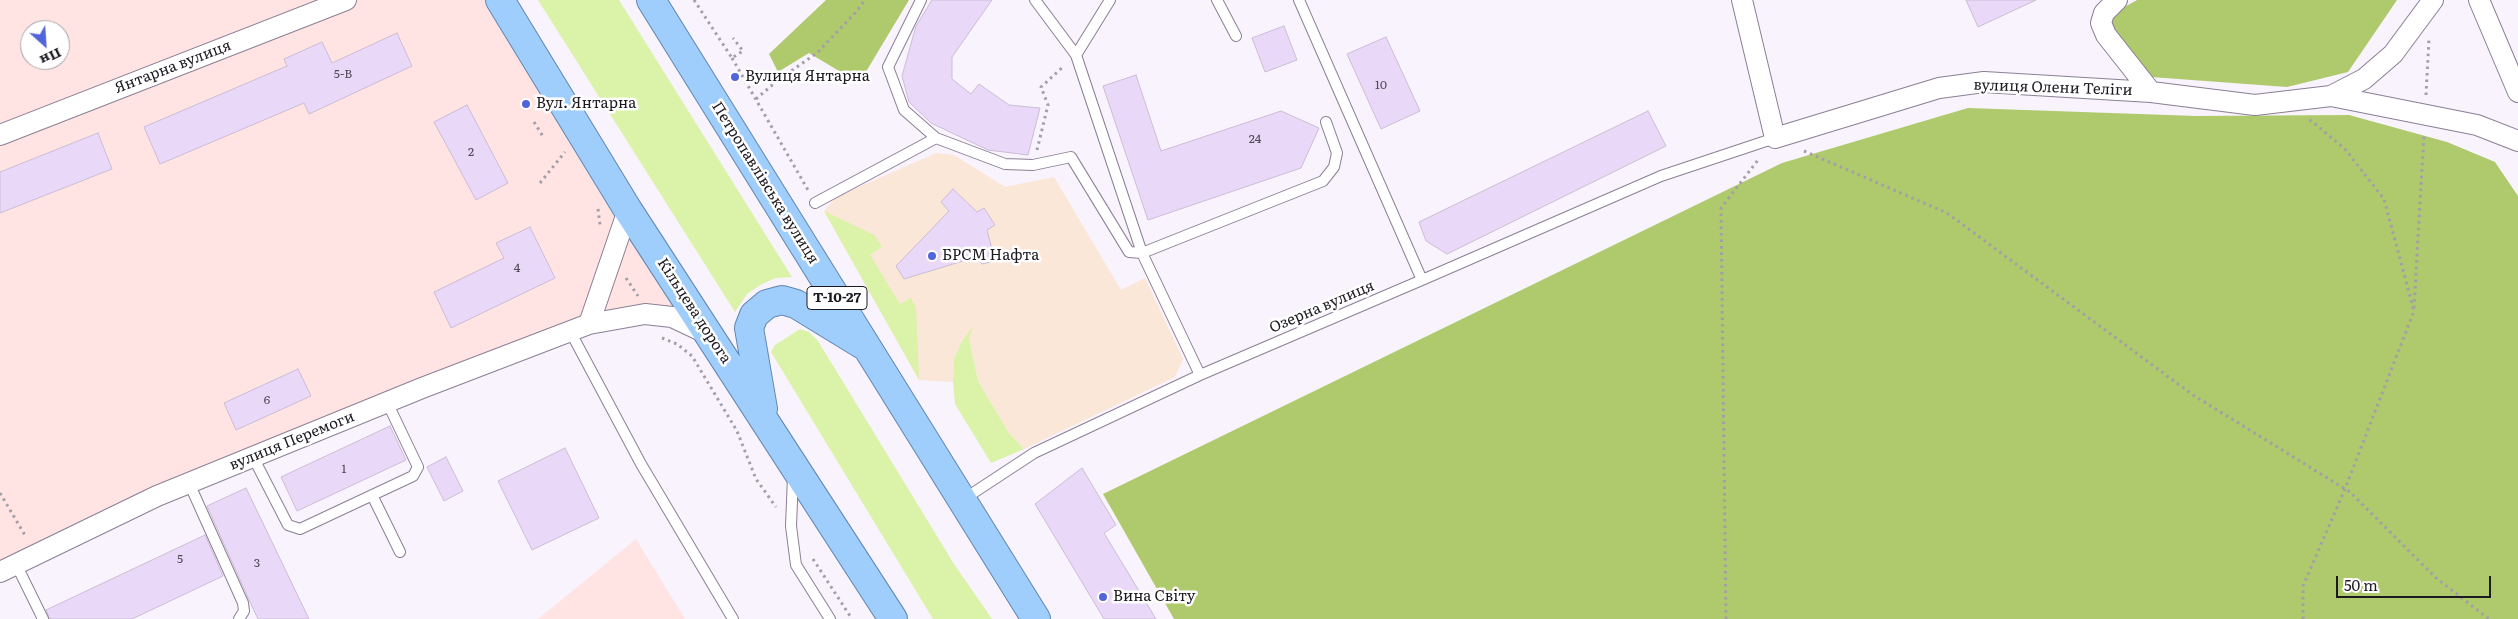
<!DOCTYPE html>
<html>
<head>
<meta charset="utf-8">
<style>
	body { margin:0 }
	#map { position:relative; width:2518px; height:619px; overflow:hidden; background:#f8f3fc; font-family:Literata,serif }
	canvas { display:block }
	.north { position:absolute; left:20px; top:20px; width:50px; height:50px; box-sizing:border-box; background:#fff; border:1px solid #a5a3a6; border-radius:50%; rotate:154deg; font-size:14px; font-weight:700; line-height:20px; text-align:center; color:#1d1921 }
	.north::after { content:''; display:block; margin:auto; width:18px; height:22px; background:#5264d9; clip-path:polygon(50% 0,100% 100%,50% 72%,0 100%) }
	.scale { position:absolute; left:2336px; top:576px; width:155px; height:22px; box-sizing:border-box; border:2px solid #1d1921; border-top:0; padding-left:6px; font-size:15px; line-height:18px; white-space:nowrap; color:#1d1921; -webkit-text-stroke:4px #fff; paint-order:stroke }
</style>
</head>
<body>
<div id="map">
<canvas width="2518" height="619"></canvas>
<div class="north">Пн</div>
<div class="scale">50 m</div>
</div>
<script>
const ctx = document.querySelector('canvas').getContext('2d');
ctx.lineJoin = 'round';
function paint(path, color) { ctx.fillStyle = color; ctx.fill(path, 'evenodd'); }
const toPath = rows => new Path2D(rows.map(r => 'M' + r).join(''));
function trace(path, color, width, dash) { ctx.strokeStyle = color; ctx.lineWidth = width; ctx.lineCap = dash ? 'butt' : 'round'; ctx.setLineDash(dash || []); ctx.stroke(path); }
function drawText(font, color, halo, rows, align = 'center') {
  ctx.font = font + ' Literata,serif'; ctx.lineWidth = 5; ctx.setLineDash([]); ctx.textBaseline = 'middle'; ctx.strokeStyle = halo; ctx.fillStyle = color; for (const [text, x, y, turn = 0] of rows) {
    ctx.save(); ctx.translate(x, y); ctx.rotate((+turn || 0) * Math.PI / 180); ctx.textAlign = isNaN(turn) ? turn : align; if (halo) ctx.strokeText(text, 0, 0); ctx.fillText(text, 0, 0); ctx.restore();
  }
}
paint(toPath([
	[936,153,954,155,1005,187,1054,177,1121,290,1145,278,1183,359,1175,377,1024,449,1009,433,978,381,969,338,961,343,954,359,953,382,919,380,824,211,836,197]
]), '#fbe7d7');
paint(toPath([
	[0,0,500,0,708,334,673,317,589,324,0,572],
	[30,30,60,30,60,60,30,60],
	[636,539,685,619,538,619]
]), '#ffe4e3');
paint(toPath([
	[538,0,619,0,792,277,776,278,762,284,747,294,735,312],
	[824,211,874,235,882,247,870,255,900,304,911,298,916,307,919,380],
	[974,325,969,338,978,381,1009,433,1024,449,991,463,955,404,953,382,954,359,961,343],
	[800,329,809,332,818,341,954,564,992,619,933,619,771,352,775,345]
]), '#dbf2a9');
paint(toPath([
	[826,0,909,0,861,80,849,77,809,53,778,72,769,54],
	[2137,0,2397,0,2348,72,2287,87,2151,77,2104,26,2121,9],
	[1968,108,2196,116,2349,115,2447,142,2495,162,2518,196,2518,619,1174,619,1103,494,1782,163]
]), '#afc96d');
const building = toPath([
	[932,0,992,0,952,57,952,79,971,94,979,84,1009,105,1040,108,1028,155,988,150,931,123,909,102,902,76,916,26,932,0],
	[1966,0,2036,0,1978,27,1966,0],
	[1284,26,1297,60,1265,72,1252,38,1284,26],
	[397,33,412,66,309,114,304,103,160,164,144,127,287,66,284,59,322,42,332,63,397,33],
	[1386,37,1420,111,1381,129,1347,54,1386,37],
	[1136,75,1161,151,1281,111,1319,128,1301,168,1148,220,1103,86,1136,75],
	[467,105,508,183,476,200,434,122,467,105],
	[1648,111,1666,146,1447,254,1426,241,1419,222,1648,111],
	[98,133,112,169,0,213,0,172,98,133],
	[953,189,977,212,984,208,995,225,987,230,995,261,982,264,976,257,904,279,896,266,949,211,941,202,953,189],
	[530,227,555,278,451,328,434,292,504,258,496,243,530,227],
	[298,369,311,396,236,430,224,403,298,369],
	[390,426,406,460,297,511,281,477,390,426],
	[565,448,599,518,532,550,498,481,565,448],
	[446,457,463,491,444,501,427,467,446,457],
	[1082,468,1116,525,1104,533,1156,619,1104,619,1035,504,1082,468],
	[246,488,309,619,258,619,250,602,207,506,246,488],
	[205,535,223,576,132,619,50,619,46,610,205,535]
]);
paint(building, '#ead8f9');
trace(building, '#cabdd5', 1);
const service = toPath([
	[921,0,888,67,904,110,936,138,1005,164,1033,165,1071,157,1129,252,1142,253,1323,181,1334,167,1337,153,1326,122],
	[1035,0,1076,55,1142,253,1200,375],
	[1217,0,1236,36],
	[1076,55,1110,0],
	[815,203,936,138],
	[1422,280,1661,176,1775,138],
	[570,331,641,464,733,619],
	[253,457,288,525,300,529,413,476,418,467,387,402],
	[793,476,791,526,796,565,830,619],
	[189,483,243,603,244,611,239,619],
	[372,495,400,552],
	[964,499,1034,453,1200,375,1422,280,1299,0],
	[16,564,43,619]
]);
const minor = toPath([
	[1742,0,1775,138,1939,88,1984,82,2151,92,2255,105,2331,96,2477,125,2518,141],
	[2117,0,2104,13,2101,23,2106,35,2151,92],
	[2479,0,2518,92],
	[2331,96,2364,79,2393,54,2433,0],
	[0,135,346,0],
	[589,324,628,210],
	[0,572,157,496,422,388,589,324,645,314,672,317,708,334]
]);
const trunk = toPath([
	[500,0,628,210,893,619],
	[651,0,1036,619],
	[763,409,749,328,754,315,767,304,782,300,796,304,863,345]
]);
trace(service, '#8b7f95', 12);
trace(minor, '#8b7f95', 22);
trace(trunk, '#6286af', 30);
trace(toPath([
	[694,0,732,58,743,51,733,38],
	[732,58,808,190],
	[2426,95,2429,39],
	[756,99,778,80,817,53,856,12,865,0],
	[534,122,544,138],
	[1037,150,1048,105,1041,87,1064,66],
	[1804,151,1947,213,2193,395,2350,492,2436,578,2489,619],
	[540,183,565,152],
	[598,209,600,225],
	[626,278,638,296],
	[2414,308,2424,134],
	[662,338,677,344,692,356,737,431,756,479,776,507],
	[0,493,26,537],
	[813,559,852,619],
	[1726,619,1721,208,1758,160],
	[2303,619,2303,586,2345,489,2414,311,2384,199,2345,149,2309,119]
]), '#a39ea7', 3, [2.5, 4]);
trace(service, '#fff', 10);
trace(minor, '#fff', 20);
trace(trunk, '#9fcefc', 28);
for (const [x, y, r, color] of [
	[735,77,5,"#5264d9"],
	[526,104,5,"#5264d9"],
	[932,256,5,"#5264d9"],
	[1103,597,5,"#5264d9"]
]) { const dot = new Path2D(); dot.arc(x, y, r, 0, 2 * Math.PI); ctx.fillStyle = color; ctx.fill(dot); trace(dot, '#fff', 2); }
drawText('12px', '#504957', null, [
	["5-В",343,74],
	["10",1381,85],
	["24",1255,139],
	["2",471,152],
	["4",517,268],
	["6",267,400],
	["1",344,469],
	["5",180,559],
	["3",257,563]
]);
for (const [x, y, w] of [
	[837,298,60]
]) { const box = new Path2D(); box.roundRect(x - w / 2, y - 11.5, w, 23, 4); ctx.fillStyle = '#fff'; ctx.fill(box); trace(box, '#1d1921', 1); }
drawText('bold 14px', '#1d1921', null, [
	["Т-10-27",837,298]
]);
drawText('15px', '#1d1921', '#fff', [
	["Янтарна вулиця",173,67,-21],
	["вулиця Олени Теліги",2053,88,2],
	["Петропавлівська вулиця",765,183,58],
	["Озерна вулиця",1322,307,-23],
	["Кільцева дорога",694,311,57],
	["вулиця Перемоги",292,441,-22]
]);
drawText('15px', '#1d1921', '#fff', [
	["Вулиця Янтарна",745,77],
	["Вул. Янтарна",536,104],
	["БРСМ Нафта",942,256],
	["Вина Світу",1113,597]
], 'left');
</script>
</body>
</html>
